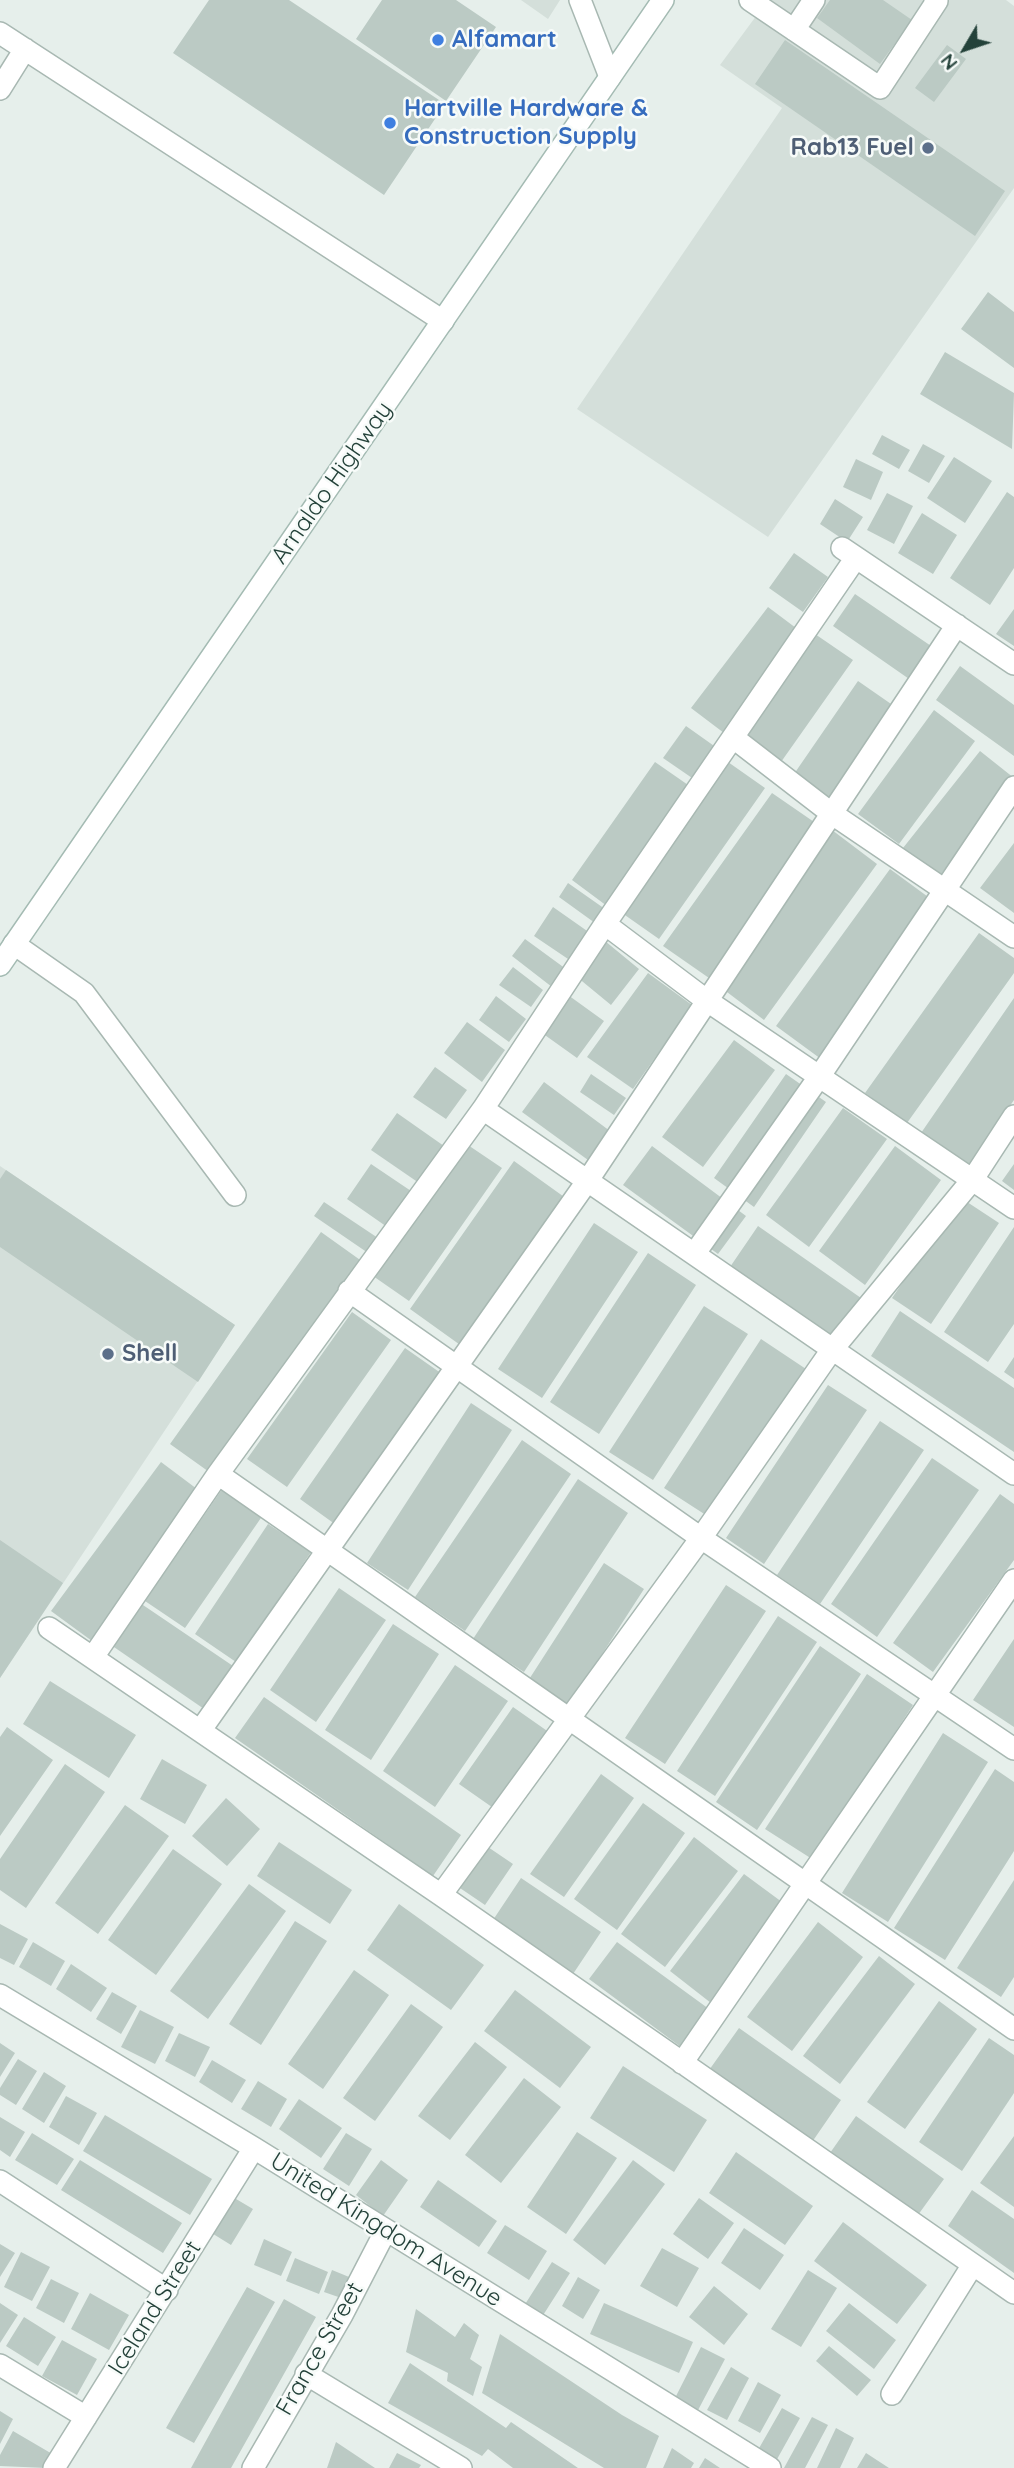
<!DOCTYPE html>
<html>
<head>
<meta charset="utf-8">
<style>
	body { margin:0 }
	#map { position:relative; width:1014px; height:2468px; overflow:hidden; background:#e6efeb; font-family:Quicksand,sans-serif }
	canvas { display:block }
	.north { position:absolute; left:930px; top:14px; width:70px; height:70px; -webkit-text-stroke:5px #f7fbf9; paint-order:stroke; rotate:231deg; font-size:19px; font-weight:700; line-height:28px; text-align:center; color:#24423a }
	.north::after { content:''; display:block; margin:auto; width:24px; height:32px; background:#24423a; clip-path:polygon(50% 0,100% 100%,50% 72%,0 100%) }
</style>
</head>
<body>
<div id="map">
<canvas width="1014" height="2468"></canvas>
<div class="north">N</div>
</div>
<script>
const ctx = document.querySelector('canvas').getContext('2d');
ctx.lineJoin = 'round';
function paint(path, color) { ctx.fillStyle = color; ctx.fill(path, 'evenodd'); }
const toPath = rows => new Path2D(rows.map(r => 'M' + r).join(''));
function trace(path, color, width, dash) { ctx.strokeStyle = color; ctx.lineWidth = width; ctx.lineCap = dash ? 'butt' : 'round'; ctx.setLineDash(dash || []); ctx.stroke(path); }
function drawText(font, color, halo, rows, align = 'center') {
  ctx.font = font + ' Quicksand,sans-serif'; ctx.lineWidth = 5; ctx.setLineDash([]); ctx.textBaseline = 'middle'; ctx.strokeStyle = halo; ctx.fillStyle = color; for (const [text, x, y, turn = 0] of rows) {
    ctx.save(); ctx.translate(x, y); ctx.rotate((+turn || 0) * Math.PI / 180); ctx.textAlign = isNaN(turn) ? turn : align; if (halo) ctx.strokeText(text, 0, 0); ctx.fillText(text, 0, 0); ctx.restore();
  }
}
paint(toPath([
	[521,0,560,0,548,19],
	[768,0,1006,0,1014,6,1014,188,768,537,577,409,782,108,720,65],
	[0,1166,235,1325,0,1678]
]), '#d4dfda');
paint(toPath([
	[209,0,289,0,445,104,384,195,173,53],
	[382,0,456,0,496,27,446,101,356,39],
	[830,0,883,0,912,20,880,64,817,18],
	[785,40,1005,191,975,236,755,84],
	[947,45,966,59,934,102,915,88],
	[988,292,1014,312,1014,368,961,329],
	[945,352,1014,393,1012,449,920,394],
	[882,435,910,450,899,469,872,454],
	[923,444,945,456,929,483,908,471],
	[954,457,992,481,965,523,927,498],
	[856,459,883,472,871,500,843,487],
	[1007,492,1014,497,1014,568,990,605,950,578],
	[887,493,913,506,894,544,867,530],
	[835,499,863,517,847,542,820,524],
	[922,513,957,535,933,574,898,553],
	[794,553,828,577,803,612,769,588],
	[855,594,934,648,912,681,833,626],
	[768,607,800,631,724,733,691,708],
	[1014,609,1014,646,996,634],
	[815,634,853,660,781,762,743,735],
	[960,666,1014,705,1014,756,936,700],
	[858,681,894,706,829,798,794,774],
	[934,710,975,741,899,844,858,814],
	[686,726,717,748,695,780,663,758],
	[980,751,1014,778,939,877,903,848],
	[655,762,691,787,607,906,572,880],
	[728,762,765,788,659,939,622,913],
	[772,793,817,824,709,978,663,946],
	[832,830,877,864,764,1020,719,986],
	[1014,843,1014,913,980,888],
	[890,869,935,902,821,1059,776,1026],
	[568,883,605,909,595,923,559,897],
	[553,907,590,933,571,961,534,936],
	[979,933,1014,958,1014,973,907,1123,865,1093],
	[525,939,566,969,552,987,512,956],
	[605,941,639,969,611,1005,577,977],
	[513,967,543,990,531,1007,499,985],
	[648,973,692,1005,633,1089,587,1057],
	[568,995,604,1021,577,1058,542,1033],
	[496,996,526,1019,509,1042,479,1020],
	[1014,998,1014,1100,968,1166,921,1133],
	[467,1022,505,1050,482,1082,444,1053],
	[734,1040,775,1070,703,1167,662,1137],
	[435,1067,467,1090,446,1119,413,1097],
	[591,1074,626,1098,614,1115,580,1092],
	[786,1074,826,1102,754,1207,714,1178],
	[544,1082,610,1131,588,1160,522,1112],
	[843,1108,887,1139,809,1247,766,1215],
	[397,1113,444,1146,419,1183,371,1150],
	[465,1143,502,1168,409,1301,373,1276],
	[652,1146,746,1216,718,1254,623,1185],
	[895,1146,941,1180,865,1285,819,1251],
	[514,1161,567,1199,463,1347,410,1309],
	[371,1164,414,1193,390,1229,347,1199],
	[1014,1164,1014,1190,1002,1181],
	[6,1170,235,1325,198,1382,0,1247,0,1179],
	[961,1198,999,1223,931,1324,892,1298],
	[324,1202,381,1240,371,1255,314,1216],
	[594,1223,638,1252,542,1398,498,1369],
	[758,1226,861,1298,833,1338,730,1267],
	[1014,1227,1014,1324,988,1362,944,1332],
	[321,1232,363,1262,212,1474,170,1444],
	[648,1253,696,1285,599,1434,550,1402],
	[704,1306,748,1334,653,1480,609,1452],
	[900,1311,1014,1388,1014,1452,871,1356],
	[352,1312,391,1340,287,1487,247,1459],
	[761,1339,809,1371,712,1519,664,1488],
	[405,1348,445,1376,339,1527,300,1499],
	[1014,1357,1014,1379,1004,1372],
	[828,1385,867,1410,764,1564,726,1538],
	[471,1403,512,1430,408,1590,367,1563],
	[880,1421,924,1450,820,1604,777,1575],
	[522,1440,571,1474,465,1631,415,1597],
	[932,1458,979,1490,877,1637,831,1604],
	[161,1462,201,1492,92,1641,51,1611],
	[578,1479,628,1513,524,1672,473,1639],
	[223,1488,263,1515,185,1628,145,1601],
	[1000,1494,1014,1504,1014,1560,933,1672,893,1643],
	[268,1524,311,1552,236,1662,195,1634],
	[0,1540,63,1583,0,1678],
	[604,1563,644,1589,566,1710,526,1684],
	[726,1585,766,1611,665,1764,625,1738],
	[339,1588,386,1620,316,1722,270,1690],
	[140,1603,236,1668,207,1711,111,1645],
	[778,1616,817,1642,715,1796,677,1771],
	[393,1624,439,1654,371,1760,325,1730],
	[1014,1639,1014,1727,973,1700],
	[820,1646,861,1674,757,1830,716,1802],
	[455,1665,508,1701,435,1807,383,1771],
	[867,1674,913,1705,812,1859,765,1829],
	[50,1681,136,1735,109,1778,23,1724],
	[264,1697,461,1835,433,1876,235,1738],
	[513,1707,553,1735,499,1812,459,1784],
	[7,1727,53,1760,0,1836,0,1737],
	[943,1733,988,1762,888,1922,842,1893],
	[162,1759,207,1785,185,1824,140,1799],
	[65,1764,105,1792,26,1908,0,1890,0,1859],
	[995,1769,1014,1782,1014,1851,945,1960,894,1928],
	[601,1774,634,1798,564,1897,530,1874],
	[226,1798,260,1829,227,1866,192,1836],
	[643,1803,685,1833,617,1930,574,1899],
	[125,1805,169,1836,98,1934,55,1903],
	[694,1837,738,1871,665,1967,621,1934],
	[279,1842,352,1890,330,1924,257,1876],
	[485,1845,513,1864,485,1905,457,1886],
	[173,1849,222,1884,156,1975,108,1940],
	[744,1874,786,1905,711,2003,670,1971],
	[521,1878,601,1932,573,1974,493,1920],
	[1014,1880,1014,1977,1001,1997,957,1968],
	[249,1884,286,1911,208,2019,170,1991],
	[399,1904,484,1965,451,2010,367,1950],
	[295,1921,327,1941,261,2045,229,2024],
	[818,1922,863,1957,792,2051,747,2017],
	[0,1924,28,1939,14,1965,0,1958],
	[33,1942,65,1961,51,1986,19,1967],
	[617,1942,709,2009,681,2047,589,1979],
	[879,1956,915,1984,840,2084,803,2056],
	[71,1964,107,1988,91,2012,56,1989],
	[354,1970,389,1995,323,2089,288,2064],
	[515,1990,591,2047,560,2088,484,2031],
	[112,1992,137,2006,121,2034,96,2019],
	[939,2001,977,2029,905,2129,867,2102],
	[411,2004,443,2027,375,2121,343,2098],
	[140,2010,174,2027,155,2064,121,2047],
	[739,2028,841,2100,810,2145,707,2073],
	[179,2033,210,2047,195,2077,165,2061],
	[989,2038,1014,2055,1014,2093,962,2171,919,2142],
	[475,2042,507,2067,450,2140,418,2116],
	[0,2043,15,2053,0,2077],
	[18,2059,37,2071,16,2105,0,2095,0,2088],
	[212,2060,246,2080,232,2103,199,2082],
	[623,2066,707,2120,674,2172,590,2118],
	[44,2072,66,2086,44,2123,22,2109],
	[524,2078,561,2107,501,2183,465,2155],
	[258,2081,287,2099,271,2127,241,2109],
	[66,2096,97,2113,79,2145,49,2127],
	[299,2099,342,2128,321,2158,279,2129],
	[105,2115,212,2179,190,2215,83,2151],
	[856,2116,944,2179,918,2215,830,2153],
	[0,2117,25,2132,10,2157,0,2150],
	[577,2132,617,2158,566,2234,527,2207],
	[32,2133,74,2159,57,2185,15,2160],
	[346,2133,372,2149,349,2186,323,2169],
	[1014,2136,1014,2207,980,2183],
	[736,2152,813,2206,785,2245,709,2193],
	[80,2160,182,2223,163,2253,61,2190],
	[381,2160,408,2180,383,2216,356,2195],
	[633,2160,665,2184,605,2265,573,2240],
	[438,2180,497,2221,479,2247,420,2207],
	[972,2190,1014,2219,1014,2273,948,2226],
	[231,2196,253,2209,231,2245,210,2232],
	[699,2198,734,2223,708,2259,673,2234],
	[843,2222,927,2285,897,2324,814,2261],
	[505,2225,547,2251,529,2280,487,2253],
	[744,2228,784,2255,760,2290,721,2263],
	[264,2239,292,2252,281,2276,254,2265],
	[0,2244,15,2253,0,2277],
	[662,2248,699,2268,677,2307,640,2286],
	[21,2252,50,2267,32,2301,4,2287],
	[295,2258,328,2272,319,2294,286,2281],
	[552,2262,570,2273,540,2320,522,2309],
	[332,2270,354,2279,347,2300,324,2292],
	[808,2270,837,2288,801,2347,771,2329],
	[578,2277,600,2290,583,2319,562,2306],
	[51,2279,79,2293,64,2323,36,2308],
	[714,2286,748,2314,724,2345,689,2317],
	[247,2287,275,2302,194,2443,166,2428],
	[90,2293,129,2315,109,2350,71,2329],
	[284,2299,316,2317,231,2468,191,2468],
	[0,2303,18,2315,0,2343],
	[604,2303,693,2342,679,2373,590,2334],
	[849,2303,896,2340,874,2369,826,2331],
	[416,2309,455,2337,464,2323,479,2335,470,2359,482,2367,473,2396,447,2381,448,2373,406,2352],
	[24,2317,56,2337,38,2366,6,2346],
	[500,2334,622,2415,659,2436,646,2468,604,2468,482,2393],
	[62,2340,97,2359,77,2395,42,2376],
	[829,2346,871,2380,857,2396,816,2361],
	[701,2347,725,2359,696,2414,673,2402],
	[410,2363,506,2428,511,2422,578,2468,513,2468,488,2449,482,2456,388,2403],
	[731,2367,749,2378,727,2420,707,2410],
	[758,2382,781,2395,760,2433,738,2421],
	[782,2408,800,2418,776,2461,758,2450],
	[0,2411,13,2419,0,2444],
	[812,2417,828,2425,805,2468,784,2468],
	[836,2428,854,2438,840,2468,817,2468],
	[13,2431,54,2455,47,2468,0,2466,0,2455],
	[336,2442,375,2468,327,2468],
	[672,2448,694,2463,691,2468,663,2468],
	[397,2453,421,2465,419,2468,389,2468],
	[866,2453,889,2468,857,2468],
	[705,2458,720,2468,699,2468]
]), '#bbcac4');
const service = toPath([
	[580,0,610,77],
	[750,0,880,88,937,1,935,0],
	[794,30,814,0],
	[14,944,84,993,235,1195]
]);
const minor = toPath([
	[0,33,443,321],
	[0,89,25,49],
	[842,548,1014,664],
	[735,739,831,813,1014,937],
	[605,924,706,1000,1014,1208],
	[483,1109,1014,1474],
	[695,1253,819,1077,1014,787],
	[349,1291,701,1538,1014,1749],
	[218,1474,1014,2029],
	[49,1628,441,1895,1014,2293],
	[93,1657,218,1474,483,1109,605,924,855,559],
	[200,1731,588,1180,957,625],
	[441,1895,701,1538,831,1351,973,1179,1014,1116],
	[0,1995,254,2148,770,2468],
	[682,2063,1014,1580],
	[0,2181,167,2290],
	[0,2365,86,2417],
	[306,2374,461,2468],
	[892,2394,972,2266],
	[54,2468,254,2148],
	[253,2468,342,2315,386,2230]
]);
const secondary = toPath([
	[0,965,663,0]
]);
trace(service, '#a8b8b2', 24);
trace(minor, '#a8b8b2', 24);
trace(secondary, '#a4bbb3', 24);
trace(service, '#fff', 21);
trace(minor, '#fff', 21);
trace(secondary, '#fff', 21);
for (const [x, y, r, color] of [
	[438,40,7,"#3f7fe0"],
	[390,123,7,"#3f7fe0"],
	[928,148,7,"#5c6f8a"],
	[108,1354,7,"#5c6f8a"]
]) { const dot = new Path2D(); dot.arc(x, y, r, 0, 2 * Math.PI); ctx.fillStyle = color; ctx.fill(dot); trace(dot, '#f7fbf9', 2.5); }
drawText('bold 24px', '#366cbe', '#f7fbf9', [
	["Alfamart",452,40],
	["Hartville Hardware &",404,109],
	["Construction Supply",404,137]
], 'left');
drawText('bold 24px', '#4e5e75', '#f7fbf9', [
	["Rab13 Fuel",914,148],
	["Shell",122,1354,"left"]
], 'right');
drawText('24px', '#24423a', '#f7fbf9', [
	["Arnaldo Highway",332,483,-55],
	["United Kingdom Avenue",386,2230,32],
	["Iceland Street",155,2308,-58],
	["France Street",320,2349,-60]
]);
</script>
</body>
</html>
